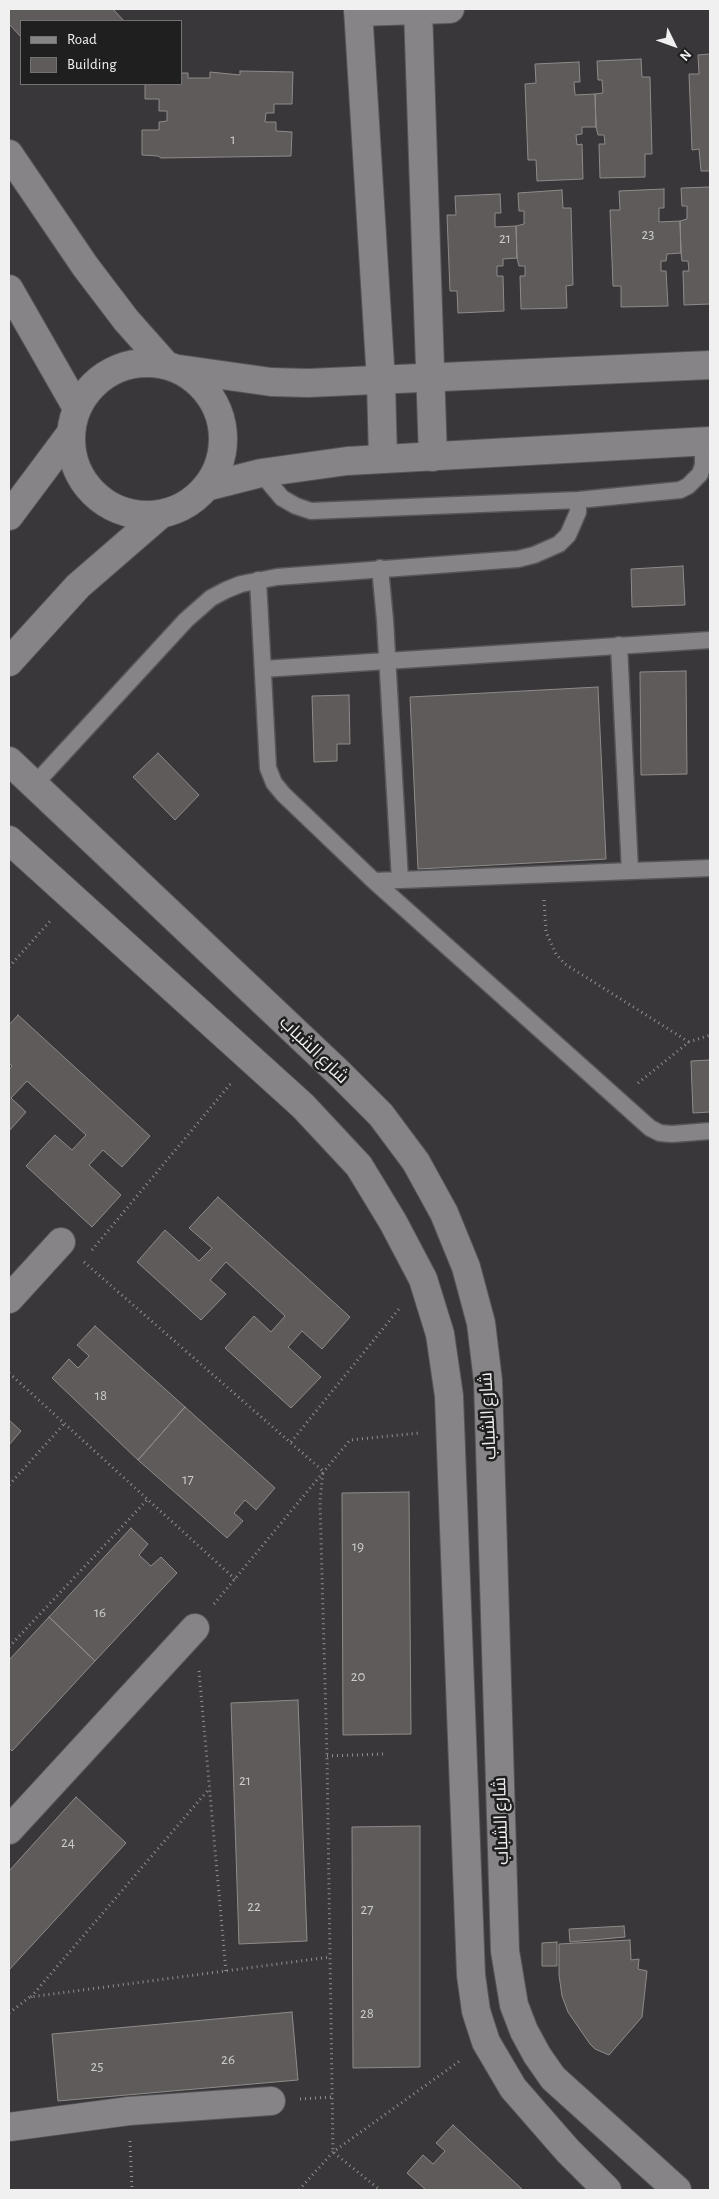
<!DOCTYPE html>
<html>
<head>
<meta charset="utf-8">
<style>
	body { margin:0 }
	#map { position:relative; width:719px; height:2199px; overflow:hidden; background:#393739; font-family:"Alegreya Sans",sans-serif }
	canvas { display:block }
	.frame { position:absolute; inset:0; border:10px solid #f1f0f1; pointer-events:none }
	.legend { position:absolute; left:20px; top:20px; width:162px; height:65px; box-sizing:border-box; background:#201f20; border:1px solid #747374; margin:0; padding:6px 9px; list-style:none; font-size:15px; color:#f1f0f1 }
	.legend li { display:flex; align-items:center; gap:10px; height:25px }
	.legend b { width:25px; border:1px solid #747374 }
	.north { position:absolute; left:649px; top:20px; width:50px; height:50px; -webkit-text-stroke:4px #201f20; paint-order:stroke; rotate:132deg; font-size:14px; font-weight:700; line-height:20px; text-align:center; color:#f1f0f1 }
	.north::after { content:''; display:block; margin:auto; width:18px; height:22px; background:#f1f0f1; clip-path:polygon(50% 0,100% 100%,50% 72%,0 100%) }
</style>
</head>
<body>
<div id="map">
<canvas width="719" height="2199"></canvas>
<div class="frame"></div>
<ul class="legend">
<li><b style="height:6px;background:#868487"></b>Road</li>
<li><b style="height:14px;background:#5f5b5a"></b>Building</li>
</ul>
<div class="north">N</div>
</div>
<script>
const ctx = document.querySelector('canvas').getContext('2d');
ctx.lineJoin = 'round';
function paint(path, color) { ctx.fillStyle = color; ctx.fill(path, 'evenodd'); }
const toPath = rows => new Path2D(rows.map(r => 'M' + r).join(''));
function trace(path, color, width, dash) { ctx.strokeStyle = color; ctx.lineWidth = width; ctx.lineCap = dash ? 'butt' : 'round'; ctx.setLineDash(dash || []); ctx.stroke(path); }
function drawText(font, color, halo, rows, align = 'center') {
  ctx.font = font + ' "Alegreya Sans",Cairo,sans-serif'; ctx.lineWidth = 5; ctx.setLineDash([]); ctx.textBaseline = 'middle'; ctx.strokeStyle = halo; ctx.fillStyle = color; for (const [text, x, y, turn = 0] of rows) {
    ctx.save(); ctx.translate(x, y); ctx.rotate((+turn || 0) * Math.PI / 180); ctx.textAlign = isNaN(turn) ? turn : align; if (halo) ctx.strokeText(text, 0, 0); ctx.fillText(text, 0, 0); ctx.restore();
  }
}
const building = toPath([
	[9,9,113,9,124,21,21,21,21,37,9,24,9,9],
	[710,54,710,171,701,171,699,149,692,150,689,74,699,74,698,55,710,54],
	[641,59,642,77,650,77,652,154,645,154,645,177,600,178,599,144,605,144,604,135,598,135,596,127,595,94,603,93,602,80,598,80,597,61,641,59],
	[579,62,580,82,574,82,575,95,595,94,596,127,582,127,582,134,576,135,577,145,582,144,583,179,537,181,536,160,528,160,525,84,536,83,535,64,579,62],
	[240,71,293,72,292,104,274,104,274,113,266,113,265,122,276,122,276,131,292,132,291,156,161,158,158,156,142,155,142,130,159,130,159,122,167,121,167,111,159,111,159,99,145,99,145,84,181,84,181,73,188,73,188,78,210,78,210,72,240,75,240,71],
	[710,187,710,304,684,305,683,271,689,271,688,261,682,261,681,253,680,221,687,219,687,206,682,206,681,188,710,187],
	[664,189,664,208,659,208,659,222,680,221,681,253,667,254,666,261,661,261,661,271,666,271,668,306,621,307,621,286,613,286,610,210,620,210,619,191,664,189],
	[562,190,563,208,571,208,573,285,566,286,567,308,521,309,520,276,525,276,525,266,519,266,517,258,516,226,524,224,524,211,519,211,518,193,562,190],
	[500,194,501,213,495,213,495,227,516,226,517,258,503,259,503,266,497,266,497,276,503,276,504,311,458,313,457,291,450,291,447,215,456,215,455,196,500,194],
	[683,566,685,605,632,607,631,569,683,566],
	[686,671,687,774,641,775,640,672,686,671],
	[598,687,606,859,418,869,410,697,598,687],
	[349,695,350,744,337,744,337,761,314,762,312,696,349,695],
	[158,753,199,795,175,820,133,777,158,753],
	[18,1015,150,1136,122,1167,103,1150,89,1165,121,1195,92,1227,26,1166,55,1135,72,1150,86,1135,27,1081,11,1098,26,1112,9,1131,9,1070,12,1066,9,1063,9,1025,18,1015],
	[710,1060,710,1112,693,1113,691,1061,710,1060],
	[218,1197,350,1317,322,1349,302,1331,288,1347,321,1377,291,1408,225,1348,254,1316,271,1332,285,1316,226,1262,210,1280,226,1294,201,1320,137,1262,165,1230,199,1261,212,1248,189,1228,218,1197],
	[95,1326,185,1407,138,1460,52,1378,69,1359,78,1368,89,1356,77,1345,95,1326],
	[185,1407,275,1488,256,1510,245,1500,234,1513,243,1521,227,1538,138,1460,185,1407],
	[9,1420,21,1431,9,1445,9,1420],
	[409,1492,411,1734,343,1735,342,1493,409,1492],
	[131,1528,148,1544,139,1555,151,1566,161,1557,177,1573,95,1661,49,1617,131,1528],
	[49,1617,95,1661,12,1751,9,1748,9,1660,49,1617],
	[298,1700,307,1941,239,1944,231,1703,298,1700],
	[76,1797,126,1843,9,1970,9,1871,76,1797],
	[420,1826,420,2067,353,2068,352,1827,420,1826],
	[624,1926,625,1937,570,1942,569,1929,624,1926],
	[630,1940,631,1960,639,1959,638,1969,647,1971,642,2017,609,2055,595,2049,590,2044,568,2012,562,1996,559,1975,559,1944,630,1940],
	[557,1942,557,1966,542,1966,542,1943,557,1942],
	[292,2012,298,2080,58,2101,52,2034,292,2012],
	[453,2125,523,2190,426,2190,407,2173,423,2155,433,2164,445,2151,436,2143,453,2125]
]);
paint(building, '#5f5b5a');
trace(building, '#8f8b8a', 1);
const service = toPath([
	[261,473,282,498,296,506,311,511,578,500,680,490,688,486,700,474,703,465,703,441],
	[380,568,385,620,400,880],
	[258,580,268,768,274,783,283,794,374,881,650,1128,660,1133,672,1134,710,1131],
	[619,645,630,871],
	[263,669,710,640],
	[34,785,186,620,211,598,226,590,241,584,277,577,518,559,534,555,559,544,568,535,578,512,578,500],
	[374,881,710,868]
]);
const minor = toPath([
	[358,9,381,381,383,459],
	[418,9,433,457],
	[358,12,450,9],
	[9,1299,61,1242],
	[9,1830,195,1628],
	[9,2127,129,2111,271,2101]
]);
const tertiary = toPath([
	[9,154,85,266,126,320,165,364],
	[9,289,77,408],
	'71 439a76 76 0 1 1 152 0a76 76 0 1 1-152 0Z',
	[179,369,271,382,308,383,710,365],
	[206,487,261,473,347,461,710,441],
	[9,516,71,433],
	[9,662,78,586,160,515],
	[9,761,340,1074,381,1115,416,1162,444,1213,466,1267,481,1323,488,1381,505,1951,514,2005,524,2031,537,2055,553,2078,677,2190],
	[9,840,303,1106,359,1166,393,1222,423,1279,440,1334,449,1396,471,1975,476,2011,486,2042,513,2088,568,2151,607,2190]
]);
trace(service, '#565557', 19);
trace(minor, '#565557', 30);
trace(tertiary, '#565557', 30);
trace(toPath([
	[544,900,546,932,556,954,565,964,689,1042],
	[9,967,52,919],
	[638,1083,689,1042,710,1035],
	[92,1250,232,1082],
	[84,1262,323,1471,320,1502,327,1756,333,2152,380,2190],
	[9,1373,235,1579],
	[291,1442,399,1309],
	[9,1485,64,1424],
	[214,1604,350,1440,420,1433],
	[9,1647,147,1500],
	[199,1671,226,1972],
	[327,1756,383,1754],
	[31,1997,209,1789],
	[9,2013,30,1997,330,1957],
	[300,2099,332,2097],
	[130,2141,132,2190],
	[299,2190,333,2152,461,2060]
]), '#919091', 3, [1, 4]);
trace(service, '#868487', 16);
trace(minor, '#868487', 28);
trace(tertiary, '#868487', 28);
drawText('15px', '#cccbcb', null, [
	["1",233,139],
	["23",648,234],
	["21",505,238],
	["18",101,1395],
	["17",188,1479],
	["19",358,1546],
	["16",100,1612],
	["20",358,1676],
	["21",245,1780],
	["24",68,1842],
	["22",254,1906],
	["27",367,1909],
	["28",367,2013],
	["26",228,2059],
	["25",97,2066]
]);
drawText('18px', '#f1f0f1', '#201f20', [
	["شارع الشباب",314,1050,44],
	["شارع الشباب",488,1416,-93],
	["شارع الشباب",501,1821,-92]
]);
</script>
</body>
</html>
